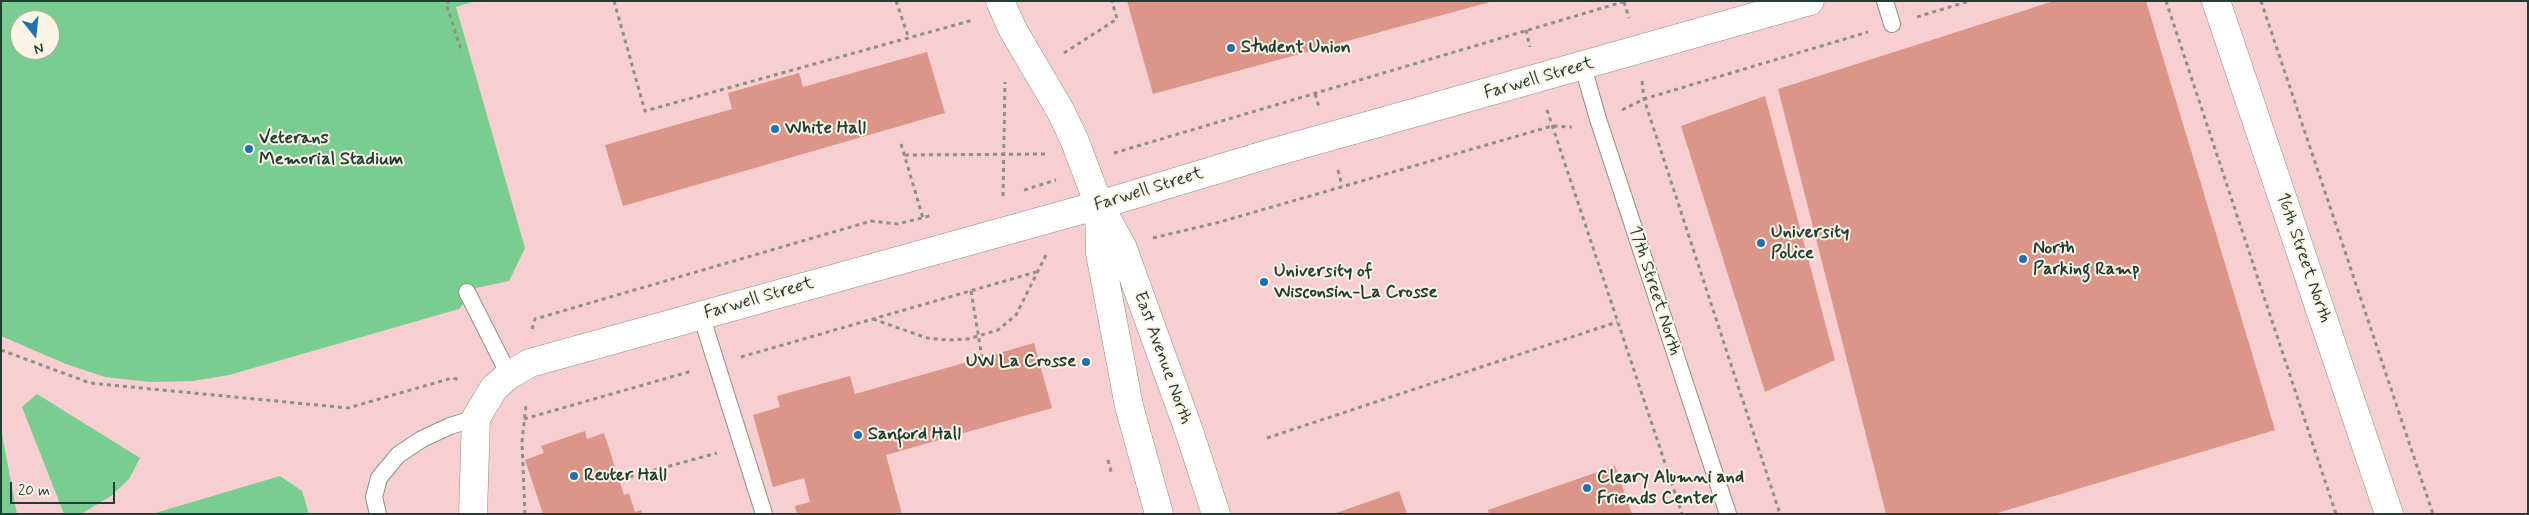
<!DOCTYPE html>
<html>
<head>
<meta charset="utf-8">
<style>
	body { margin:0 }
	#map { position:relative; width:2529px; height:515px; overflow:hidden; background:#f8e8d0; font-family:Mynerve,sans-serif }
	canvas { display:block }
	.frame { position:absolute; inset:0; border:2px solid #1f3d34; pointer-events:none }
	.north { position:absolute; left:10px; top:10px; width:50px; height:50px; box-sizing:border-box; background:#fcf5e5; border:1px solid #a4ab9e; border-radius:50%; rotate:164deg; font-size:14px; font-weight:700; line-height:20px; text-align:center; color:#1f3d34 }
	.north::after { content:''; display:block; margin:auto; width:18px; height:22px; background:#1f6fb2; clip-path:polygon(50% 0,100% 100%,50% 72%,0 100%) }
	.scale { position:absolute; left:10px; top:482px; width:105px; height:22px; box-sizing:border-box; border:2px solid #1f3d34; border-top:0; padding-left:6px; font-size:15px; line-height:18px; white-space:nowrap; color:#1f3d34; -webkit-text-stroke:4px #fcf5e5; paint-order:stroke }
</style>
</head>
<body>
<div id="map">
<canvas width="2529" height="515"></canvas>
<div class="frame"></div>
<div class="north">N</div>
<div class="scale">20 m</div>
</div>
<script>
const ctx = document.querySelector('canvas').getContext('2d');
ctx.lineJoin = 'round';
function paint(path, color) { ctx.fillStyle = color; ctx.fill(path, 'evenodd'); }
const toPath = rows => new Path2D(rows.map(r => 'M' + r).join(''));
function trace(path, color, width, dash) { ctx.strokeStyle = color; ctx.lineWidth = width; ctx.lineCap = dash ? 'butt' : 'round'; ctx.setLineDash(dash || []); ctx.stroke(path); }
function drawText(font, color, halo, rows, align = 'center') {
  ctx.font = font + ' Mynerve,sans-serif'; ctx.lineWidth = 4; ctx.setLineDash([]); ctx.textBaseline = 'middle'; ctx.strokeStyle = halo; ctx.fillStyle = color; for (const [text, x, y, turn = 0] of rows) {
    ctx.save(); ctx.translate(x, y); ctx.rotate((+turn || 0) * Math.PI / 180); ctx.textAlign = isNaN(turn) ? turn : align; if (halo) ctx.strokeText(text, 0, 0); ctx.fillText(text, 0, 0); ctx.restore();
  }
}
paint(toPath([
	[1,1,2528,1,2528,514,1,514],
	[20,20,50,20,50,50,20,50]
]), '#f7cfd1');
paint(toPath([
	[1,1,475,1,456,7,525,248,509,281,476,288,459,309,229,375,193,381,150,382,105,377,66,364,1,336],
	[20,20,50,20,50,50,20,50],
	[37,394,140,458,129,479,111,496,81,514,64,514,22,407],
	[1,429,17,514,1,514],
	[280,476,302,491,309,514,152,514]
]), '#79cd90');
paint(toPath([
	[1127,1,1490,1,1490,2,1153,94],
	[2054,1,2146,1,2275,430,1994,514,1886,514,1778,89],
	[927,52,945,113,623,206,605,145,732,109,728,93,799,73,803,87],
	[1765,96,1835,360,1765,392,1681,126],
	[1034,343,1052,408,886,455,902,514,797,514,795,506,810,502,804,478,773,487,753,415,780,407,777,396,850,376,855,394],
	[585,431,587,439,604,433,624,495,629,493,635,512,641,510,642,514,543,514,525,460,544,453,541,446],
	[1615,466,1632,514,1489,514,1488,510],
	[1399,491,1407,514,1336,514,1336,513]
]), '#db9589');
const lane = toPath([
	[1885,1,1892,24],
	[1583,67,1598,119,1728,514],
	[467,292,509,375],
	[701,315,764,514],
	[378,514,374,497,379,478,398,455,422,439,450,426,476,418]
]);
const street = toPath([
	[1000,1,1013,30,1060,110,1074,139,1099,205,1122,246,1189,431,1216,514],
	[2216,1,2389,514],
	[1099,207,1100,253,1129,406,1159,514],
	[473,514,476,418,494,388,509,375,530,363,1099,205,1275,152,1810,1]
]);
trace(lane, '#8c9282', 18);
trace(street, '#8c9282', 29);
trace(toPath([
	[450,1,446,3,461,50],
	[614,1,645,111,973,20],
	[896,1,909,39],
	[2166,1,2336,514],
	[2261,1,2433,514],
	[1624,2,1629,18],
	[1917,17,1969,1],
	[1526,30,1530,47],
	[1064,53,1117,19,1112,1],
	[1642,81,1644,99,1780,514],
	[1315,94,1319,107],
	[1547,110,1682,514],
	[1622,110,1644,99,1868,32],
	[901,144,923,218],
	[1114,153,1626,1],
	[905,155,1045,154],
	[1338,170,1342,186],
	[1024,190,1056,180],
	[1003,196,1005,82],
	[1153,238,1220,222,1552,126,1572,127],
	[971,291,982,358],
	[873,319,927,338,948,340,968,339,998,330,1016,315,1047,253],
	[532,329,535,319,871,221,898,224,933,215],
	[1,350,90,383,348,408,452,378,461,380],
	[741,357,1036,272],
	[524,419,692,371],
	[1267,438,1617,322],
	[1108,460,1112,475],
	[622,479,717,453],
	[525,514,522,442,526,405]
]), '#8c9282', 3, [4, 4]);
trace(lane, '#fff', 16);
trace(street, '#fff', 28);
for (const [x, y, r, color] of [
	[1231,48,5,"#1f6fb2"],
	[775,129,5,"#1f6fb2"],
	[249,149,5,"#1f6fb2"],
	[1761,243,5,"#1f6fb2"],
	[2023,259,5,"#1f6fb2"],
	[1264,282,5,"#1f6fb2"],
	[1086,362,5,"#1f6fb2"],
	[858,435,5,"#1f6fb2"],
	[574,476,5,"#1f6fb2"],
	[1587,488,5,"#1f6fb2"]
]) { const dot = new Path2D(); dot.arc(x, y, r, 0, 2 * Math.PI); ctx.fillStyle = color; ctx.fill(dot); trace(dot, '#fcf5e5', 2); }
drawText('bold 18px', '#1f3d34', '#fcf5e5', [
	["Student Union",1241,48],
	["White Hall",785,129],
	["Veterans",259,139],
	["Memorial Stadium",259,160],
	["University",1771,233],
	["Police",1771,254],
	["North",2033,249],
	["Parking Ramp",2033,270],
	["University of",1274,272],
	["Wisconsin-La Crosse",1274,293],
	["UW La Crosse",1076,362,"right"],
	["Sanford Hall",868,435],
	["Reuter Hall",584,476],
	["Cleary Alumni and",1597,478],
	["Friends Center",1597,499]
], 'left');
drawText('18px', '#1f3d34', '#fcf5e5', [
	["Farwell Street",1539,79,-16],
	["Farwell Street",1149,190,-17],
	["16th Street North",2303,258,71],
	["17th Street North",1654,291,72],
	["Farwell Street",759,299,-16],
	["East Avenue North",1162,358,70]
]);
</script>
</body>
</html>
